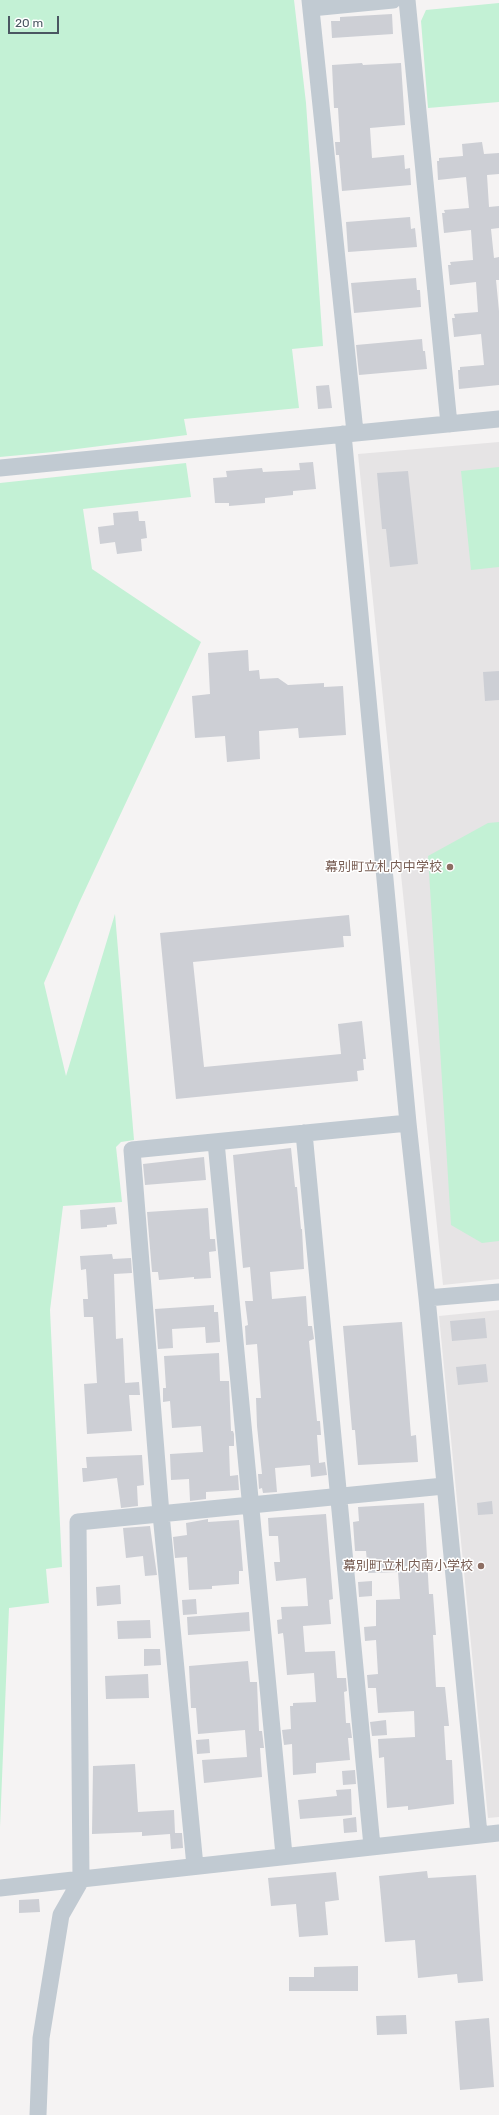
<!DOCTYPE html>
<html>
<head>
<meta charset="utf-8">
<style>
	body { margin:0 }
	#map { position:relative; width:499px; height:2115px; overflow:hidden; background:#f5f3f3; font-family:Rubik,sans-serif }
	canvas { display:block }
	.scale { position:absolute; left:8px; top:16px; width:51px; height:18px; box-sizing:border-box; border:2px solid #4a5661; border-top:0; padding-left:5px; font-size:12px; line-height:14px; white-space:nowrap; color:#4a5661; -webkit-text-stroke:3px #fff; paint-order:stroke }
</style>
</head>
<body>
<div id="map">
<canvas width="499" height="2115"></canvas>
<div class="scale">20 m</div>
</div>
<script>
const ctx = document.querySelector('canvas').getContext('2d');
ctx.lineJoin = 'round';
function paint(path, color) { ctx.fillStyle = color; ctx.fill(path, 'evenodd'); }
const toPath = rows => new Path2D(rows.map(r => 'M' + r).join(''));
function trace(path, color, width, dash) { ctx.strokeStyle = color; ctx.lineWidth = width; ctx.lineCap = dash ? 'butt' : 'round'; ctx.setLineDash(dash || []); ctx.stroke(path); }
function drawText(font, color, halo, rows, align = 'center') {
  ctx.font = font + ' Rubik,"Noto Sans JP",sans-serif'; ctx.lineWidth = 3; ctx.setLineDash([]); ctx.textBaseline = 'middle'; ctx.strokeStyle = halo; ctx.fillStyle = color; for (const [text, x, y, turn = 0] of rows) {
    ctx.save(); ctx.translate(x, y); ctx.rotate((+turn || 0) * Math.PI / 180); ctx.textAlign = isNaN(turn) ? turn : align; if (halo) ctx.strokeText(text, 0, 0); ctx.fillText(text, 0, 0); ctx.restore();
  }
}
paint(toPath([
	[499,442,499,1279,443,1285,358,454],
	[499,1310,499,1817,488,1818,439,1316]
]), '#e6e4e5');
paint(toPath([
	[0,0,294,0,306,103,323,346,292,349,299,408,184,419,187,435,53,452,0,457],
	[499,3,499,102,428,108,421,21,426,10],
	[186,463,191,497,83,509,92,569,201,642,79,903,44,983,66,1076,115,914,134,1140,121,1142,116,1147,122,1202,63,1206,50,1310,62,1567,46,1569,49,1603,9,1608,0,1827,0,483],
	[499,467,499,567,471,570,461,471],
	[499,822,499,1241,482,1243,451,1225,428,856,488,823]
]), '#c3f1d5');
paint(toPath([
	[392,14,393,34,332,38,331,21,340,21,340,17],
	[362,63,363,65,401,63,405,125,370,128,372,158,404,155,405,169,410,168,411,185,342,191,339,155,336,155,335,142,340,142,338,108,334,108,332,65],
	[482,142,484,154,499,153,499,174,487,175,489,207,499,206,499,228,491,229,494,258,499,257,499,280,496,280,499,311,499,385,459,389,458,370,460,370,460,367,484,365,481,334,454,337,452,318,455,318,454,314,478,312,476,282,450,285,448,265,451,265,450,262,473,260,471,230,444,233,442,213,445,213,444,210,469,208,466,177,438,180,437,161,439,161,439,158,463,156,462,144],
	[410,217,411,229,415,228,417,247,348,252,346,222],
	[416,278,417,290,420,290,421,307,354,313,351,283],
	[422,339,423,351,425,351,427,369,359,375,356,345],
	[329,385,332,408,318,409,316,386],
	[313,462,316,489,293,491,293,495,265,498,265,503,229,506,229,503,215,503,213,478,227,477,226,471,262,468,263,472,300,470,299,463],
	[408,471,418,564,390,567,386,529,382,529,377,473],
	[138,511,139,521,145,521,147,538,141,539,142,551,117,554,115,542,100,544,98,527,114,525,113,513],
	[248,650,249,671,259,670,260,679,278,678,288,685,324,683,324,687,343,686,346,735,299,738,298,728,259,731,260,759,227,762,225,736,195,738,192,696,210,694,208,653],
	[499,671,499,700,485,701,483,672],
	[349,915,351,936,343,936,344,947,193,962,204,1067,341,1054,338,1024,362,1021,366,1059,363,1059,364,1070,357,1071,358,1081,176,1099,160,933],
	[291,1148,295,1187,297,1187,301,1229,302,1229,304,1269,270,1272,272,1299,306,1296,308,1326,312,1326,314,1339,309,1341,317,1421,320,1421,321,1435,317,1435,319,1463,325,1462,327,1475,311,1477,310,1465,275,1468,277,1492,263,1493,262,1488,259,1489,258,1474,262,1474,257,1426,256,1398,261,1398,257,1344,246,1345,245,1326,248,1325,245,1301,253,1301,250,1267,243,1268,233,1155],
	[204,1157,206,1180,145,1185,143,1164],
	[115,1207,117,1224,107,1225,107,1227,81,1229,80,1210],
	[208,1208,210,1239,215,1239,216,1251,209,1252,211,1278,194,1279,194,1277,159,1280,158,1272,152,1272,147,1212],
	[112,1254,113,1259,131,1258,132,1273,114,1274,116,1339,123,1338,125,1383,139,1382,140,1395,129,1395,132,1431,87,1434,84,1384,97,1383,93,1317,84,1317,83,1299,88,1299,86,1269,81,1270,80,1256],
	[214,1305,214,1312,218,1312,220,1342,206,1343,205,1327,172,1329,173,1348,158,1349,155,1309],
	[485,1318,487,1338,452,1341,450,1321],
	[402,1322,411,1436,416,1435,418,1462,358,1465,355,1430,352,1430,343,1326],
	[219,1353,220,1381,229,1381,231,1431,233,1431,234,1434,234,1446,229,1446,230,1476,238,1475,239,1490,206,1492,206,1499,190,1501,189,1479,171,1480,170,1454,203,1452,201,1426,172,1428,170,1401,163,1402,163,1388,166,1388,164,1356],
	[486,1364,488,1382,458,1385,456,1367],
	[142,1455,144,1485,137,1486,138,1506,121,1508,117,1478,83,1482,82,1468,87,1468,86,1457],
	[492,1501,493,1514,478,1515,477,1503],
	[424,1503,429,1594,433,1594,436,1635,433,1635,436,1687,445,1687,449,1726,444,1726,446,1760,452,1760,454,1804,408,1810,408,1806,387,1808,384,1757,379,1758,378,1739,415,1737,414,1711,378,1713,376,1688,368,1688,367,1675,378,1674,376,1640,365,1641,364,1627,376,1626,376,1600,400,1599,398,1572,368,1573,366,1551,355,1551,353,1522,359,1521,358,1507],
	[326,1514,333,1599,329,1600,331,1624,303,1626,305,1652,335,1651,337,1678,346,1678,347,1691,344,1692,346,1723,350,1723,352,1738,348,1738,350,1760,316,1763,316,1773,293,1775,292,1744,284,1745,282,1730,291,1729,290,1706,293,1706,293,1703,316,1702,314,1673,287,1675,284,1641,283,1633,278,1634,277,1620,282,1619,281,1607,308,1606,306,1578,276,1581,274,1562,280,1562,278,1536,269,1536,268,1518],
	[208,1519,208,1522,239,1520,243,1571,239,1571,239,1584,212,1586,212,1589,189,1590,187,1557,175,1558,173,1537,187,1535,186,1523],
	[150,1526,157,1575,145,1576,143,1556,126,1558,123,1528],
	[372,1581,372,1596,359,1597,358,1582],
	[120,1585,121,1604,97,1606,96,1587],
	[196,1599,197,1614,183,1615,182,1600],
	[249,1612,250,1631,188,1635,187,1617],
	[150,1620,151,1638,118,1639,117,1621],
	[144,1649,160,1649,161,1665,144,1666],
	[248,1661,250,1682,257,1682,259,1731,262,1731,264,1748,260,1748,262,1777,204,1783,202,1760,247,1757,245,1730,198,1734,196,1708,191,1708,189,1666],
	[148,1674,149,1698,106,1699,105,1676],
	[386,1720,387,1735,372,1736,370,1722],
	[209,1739,210,1753,197,1754,196,1740],
	[135,1764,138,1812,174,1810,175,1833,182,1833,183,1848,171,1849,170,1834,142,1836,142,1832,92,1834,93,1766],
	[355,1770,356,1784,343,1785,342,1771],
	[351,1789,352,1815,300,1819,298,1800,337,1796,336,1790],
	[356,1817,357,1832,344,1833,343,1819],
	[427,1871,428,1878,476,1875,483,1981,458,1983,457,1974,418,1978,415,1940,385,1942,379,1876],
	[336,1872,339,1900,325,1902,328,1935,299,1937,296,1904,271,1906,268,1878],
	[39,1899,40,1912,19,1913,19,1900],
	[358,1966,358,1991,289,1991,289,1977,314,1977,314,1967],
	[406,2015,407,2034,377,2035,376,2016],
	[489,2018,494,2087,460,2090,455,2021]
]), '#cdcfd5');
trace(toPath([
	[310,0,355,432],
	[407,0,449,424],
	[311,8,393,0],
	[343,434,408,1123,427,1298,479,1834],
	[0,468,499,419],
	[304,1133,372,1846],
	[216,1142,284,1855],
	[427,1298,499,1292],
	[195,1866,161,1514,132,1150,408,1123],
	[0,1888,499,1833],
	[38,2115,41,2038,61,1915,81,1880,78,1522,444,1486]
]), '#c1cad2', 17);
for (const [x, y, r, color] of [
	[450,867,4,"#8d6e63"],
	[481,1566,4,"#8d6e63"]
]) { const dot = new Path2D(); dot.arc(x, y, r, 0, 2 * Math.PI); ctx.fillStyle = color; ctx.fill(dot); trace(dot, '#fff', 1.5); }
drawText('13px', '#785e54', '#fff', [
	["幕別町立札内中学校",442,867],
	["幕別町立札内南小学校",473,1566]
], 'right');
</script>
</body>
</html>
